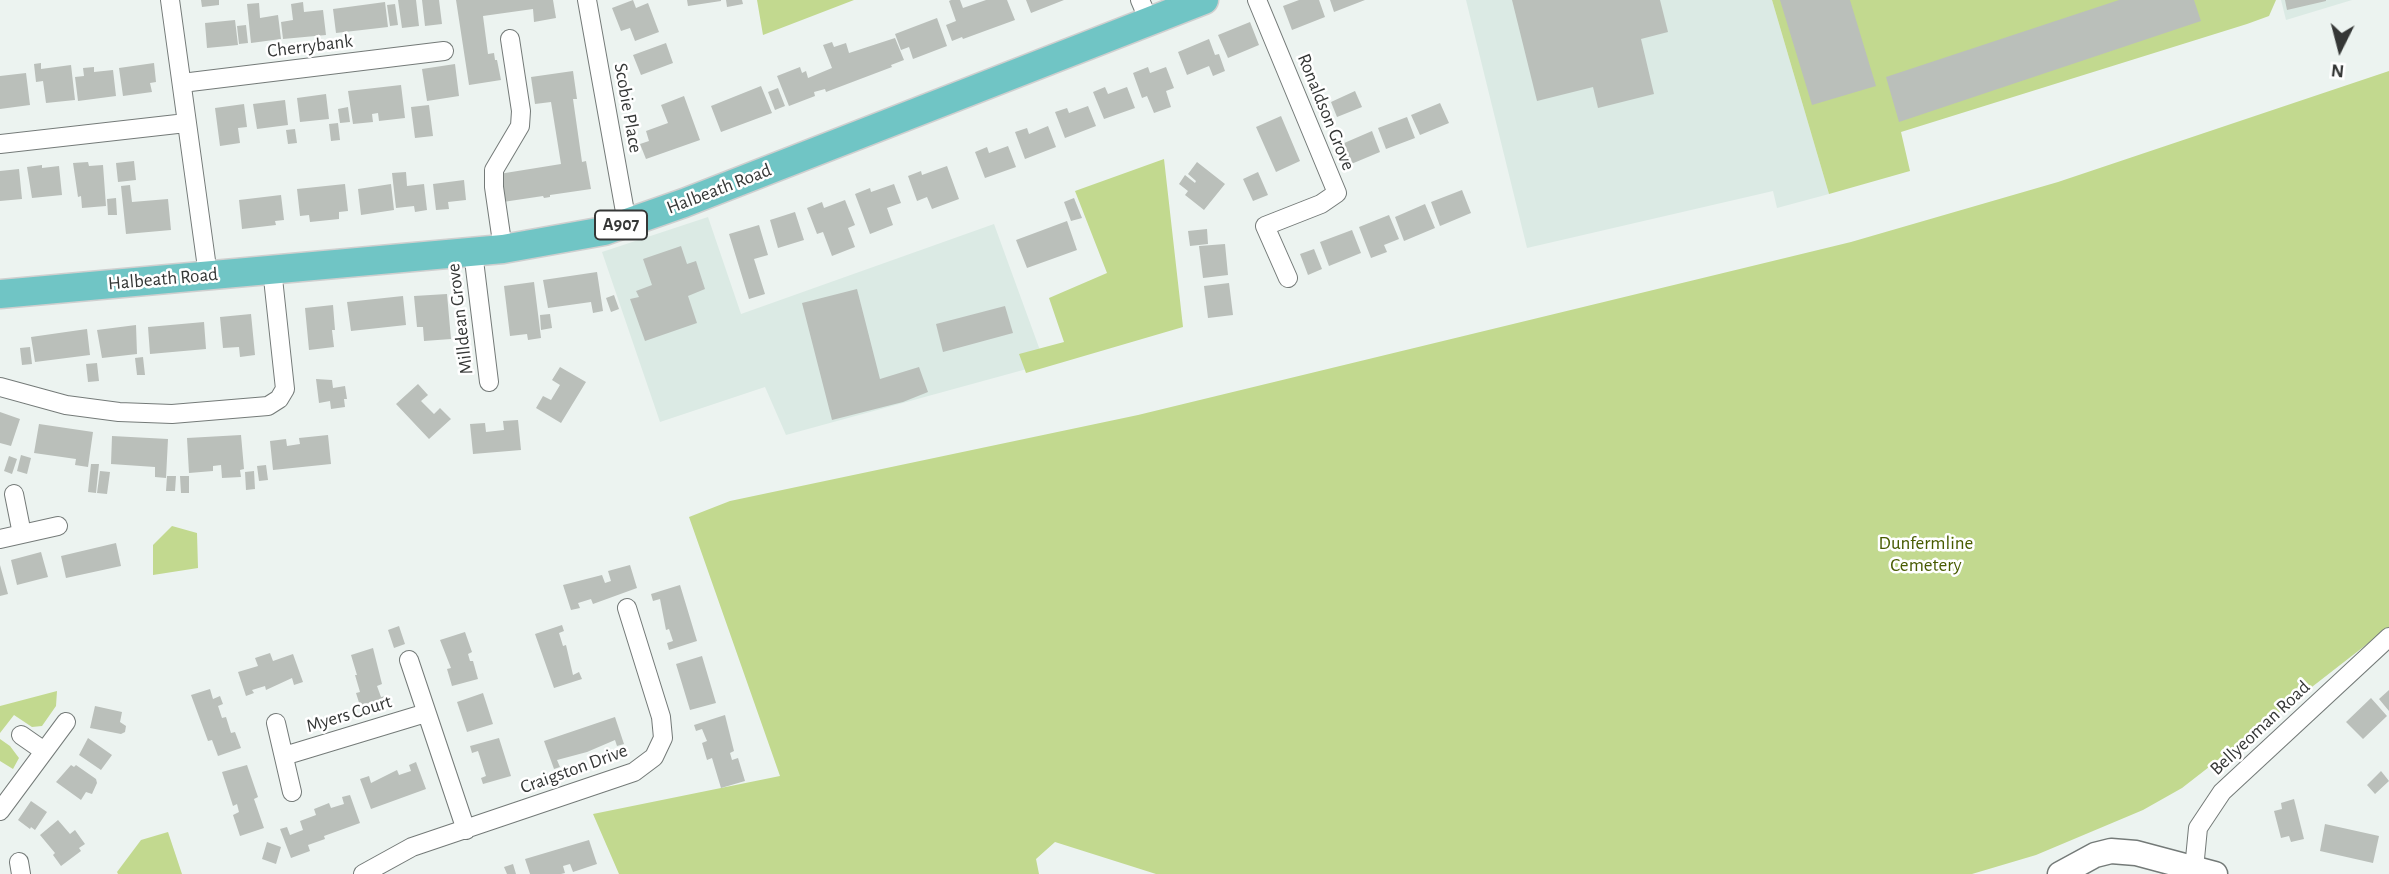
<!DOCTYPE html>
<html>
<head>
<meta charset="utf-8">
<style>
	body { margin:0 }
	#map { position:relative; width:2389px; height:874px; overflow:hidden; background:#ecf3f0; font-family:"Alegreya Sans",sans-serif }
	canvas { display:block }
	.north { position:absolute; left:2305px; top:14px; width:70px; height:70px; -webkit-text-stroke:5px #fff; paint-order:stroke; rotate:186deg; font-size:19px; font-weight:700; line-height:28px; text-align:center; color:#353736 }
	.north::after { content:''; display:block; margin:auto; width:24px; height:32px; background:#353736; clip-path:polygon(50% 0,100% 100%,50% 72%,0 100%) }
</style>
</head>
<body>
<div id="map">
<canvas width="2389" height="874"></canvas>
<div class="north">N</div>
</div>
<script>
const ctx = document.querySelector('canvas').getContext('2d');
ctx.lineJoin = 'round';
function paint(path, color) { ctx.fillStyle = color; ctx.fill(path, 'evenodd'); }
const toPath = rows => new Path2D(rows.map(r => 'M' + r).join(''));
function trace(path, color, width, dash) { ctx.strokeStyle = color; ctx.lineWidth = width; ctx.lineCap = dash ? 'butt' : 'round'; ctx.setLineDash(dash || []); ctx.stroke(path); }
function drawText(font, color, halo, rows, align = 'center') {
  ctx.font = font + ' "Alegreya Sans",sans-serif'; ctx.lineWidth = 5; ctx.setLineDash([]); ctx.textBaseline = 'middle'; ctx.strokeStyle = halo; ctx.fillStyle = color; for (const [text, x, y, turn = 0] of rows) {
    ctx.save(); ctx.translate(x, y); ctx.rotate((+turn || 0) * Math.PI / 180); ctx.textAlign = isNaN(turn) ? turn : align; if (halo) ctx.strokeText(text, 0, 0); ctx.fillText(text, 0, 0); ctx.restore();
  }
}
paint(toPath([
	[1466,0,1772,0,1829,194,1777,208,1773,191,1527,248],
	[2281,0,2352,0,2286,20],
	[708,217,741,314,994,224,1045,364,786,435,765,387,660,422,602,252]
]), '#dbeae4');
paint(toPath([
	[757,0,854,0,763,35],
	[1772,0,2276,0,2269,16,2247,24,1901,132,1910,171,1829,194],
	[2389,71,2389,627,2182,788,2143,810,2036,855,1972,874,1156,874,1055,842,1036,859,1039,874,619,874,593,814,780,776,689,517,730,501,1138,415,1851,242,2058,182],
	[1164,159,1183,327,1026,373,1019,354,1064,342,1049,298,1107,273,1075,191],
	[172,526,197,533,198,568,153,575,153,545],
	[57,691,56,706,42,726,32,727,14,715,0,733,0,706],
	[0,739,10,746,19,758,13,769,0,761],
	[168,832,182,874,118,874,117,872,141,840]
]), '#c2d98f');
paint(toPath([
	[201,0,219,0,219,5,202,7],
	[398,0,416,0,419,26,402,28],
	[422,0,439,0,442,24,425,26],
	[456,0,553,0,556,18,534,22,533,9,483,16,488,54,494,53,495,60,497,60,501,80,469,85],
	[633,0,636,8,648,3,659,32,635,41,630,28,621,31,612,8],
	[687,0,721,0,721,1,688,6],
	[726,0,742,0,743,4,727,7],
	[951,0,960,0,963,8,986,0,1007,0,1015,20,963,39,962,37,952,41,946,25,956,21,949,1],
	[1026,0,1064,0,1031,13],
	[1299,0,1319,0,1325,17,1292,30,1283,6],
	[1330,0,1365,0,1334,12],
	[1512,0,1660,0,1668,32,1641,39,1654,94,1598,108,1593,87,1537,101],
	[1780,0,1850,0,1876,86,1812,105],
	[2119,0,2194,0,2201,21,1899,122,1886,77],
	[2285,0,2326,0,2326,1,2287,10],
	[303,2,304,12,323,10,326,35,283,39,281,22,293,20,291,4],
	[385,2,388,27,336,33,333,9],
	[259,3,260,18,278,15,281,39,251,43,247,4],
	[395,4,398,25,390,26,387,5],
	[937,18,947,46,913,59,909,47,901,50,895,34],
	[235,20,238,45,207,48,205,23],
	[1250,22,1259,45,1228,58,1218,35],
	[246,25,248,43,239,44,237,26],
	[895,38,904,60,891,65,892,67,826,92,825,89,814,92,815,96,789,106,777,76,800,67,802,73,806,71,808,78,832,68,823,45,832,42,834,47,846,43,849,53],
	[1209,39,1215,55,1219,54,1225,71,1213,76,1209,66,1187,75,1178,52],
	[666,43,673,63,641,75,633,55],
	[41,63,41,69,71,65,75,100,46,103,43,81,36,82,34,64],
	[154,63,156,82,150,83,152,92,123,96,119,68],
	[455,64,459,96,427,101,422,69],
	[94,67,94,72,113,70,116,96,78,101,75,77,84,76,83,68],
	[1148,67,1150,73,1166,67,1174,88,1166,91,1171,107,1154,113,1147,96,1142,98,1133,73],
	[573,71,577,99,573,99,582,162,586,161,591,189,550,195,550,197,544,198,543,196,503,202,499,174,561,164,551,102,535,104,531,77],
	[26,73,30,105,0,109,0,76],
	[401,85,405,118,379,121,378,113,372,114,373,122,353,124,348,91],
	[761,86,772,113,721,132,711,106],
	[1105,87,1108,94,1127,87,1135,108,1104,119,1093,92],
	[778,88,785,106,775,110,768,92],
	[1355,91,1362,107,1337,117,1331,102],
	[326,94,329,119,300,122,297,98],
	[684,96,700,140,646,159,640,144,649,141,646,131,668,123,661,105],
	[285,100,288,125,257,129,253,104],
	[1440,103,1449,123,1420,135,1411,115],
	[244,104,247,127,238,128,240,143,220,146,215,108],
	[429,105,433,136,415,138,411,107],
	[1088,106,1096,126,1065,138,1055,112,1067,108,1069,113],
	[348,107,350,122,340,123,338,109],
	[1281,116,1300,161,1276,172,1256,127],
	[1407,117,1415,138,1386,149,1378,128],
	[338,123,340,140,331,141,329,124],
	[1048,126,1056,147,1025,159,1015,132,1027,128,1029,134],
	[295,129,297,143,288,144,286,130],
	[1372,131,1380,152,1344,167,1335,147],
	[1008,146,1016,167,985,178,975,152,987,147,989,153],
	[134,161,136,180,118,182,116,163],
	[88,162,89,166,103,165,106,206,82,208,81,196,78,197,73,163],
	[1197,162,1225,184,1204,210,1185,195,1188,191,1179,184,1185,175,1195,183,1196,181,1188,174],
	[42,165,42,168,59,166,62,195,32,198,27,167],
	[947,166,959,199,932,209,927,197,917,201,908,176,921,171,922,175],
	[19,169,22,199,0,201,0,171],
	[406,172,407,186,424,184,427,210,415,212,414,206,396,208,392,173],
	[1258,172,1268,195,1253,201,1243,179],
	[464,180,466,200,448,202,449,209,436,210,433,184],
	[345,184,348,211,339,212,339,219,310,222,309,215,300,216,297,189],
	[391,184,394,210,361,215,358,189],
	[894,184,901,203,887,208,893,225,870,234,855,194,870,188,871,192],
	[130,185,132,202,168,199,171,230,126,234,121,186],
	[1462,190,1471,213,1440,226,1431,202],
	[281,195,284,220,275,221,276,225,242,229,239,200],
	[116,198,117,215,108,215,107,199],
	[1074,198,1082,218,1071,221,1064,202],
	[845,200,855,225,848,228,855,247,832,256,823,232,817,234,807,208,822,202,824,208],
	[1425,204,1435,228,1404,241,1395,217],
	[795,212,804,240,778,248,770,220],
	[1389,215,1399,239,1384,245,1387,252,1371,258,1359,227],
	[1067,221,1077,250,1027,268,1016,240],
	[759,225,768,255,754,259,765,294,749,299,729,234],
	[1207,229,1208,244,1190,246,1188,231],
	[1352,230,1361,253,1329,266,1320,242],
	[1225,244,1228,275,1203,278,1199,246],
	[681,246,687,264,696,261,705,289,688,296,697,323,645,341,630,299,639,297,636,291,652,285,643,259],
	[1314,249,1322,269,1308,275,1300,254],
	[597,272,603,311,593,313,591,302,548,308,543,280],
	[534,282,541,338,528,340,527,334,510,336,504,286],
	[1229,283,1233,315,1208,318,1204,286],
	[857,289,880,379,919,367,928,392,903,402,832,420,802,303],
	[447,294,451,339,424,341,423,327,417,327,414,296],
	[614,295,619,309,611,312,606,298],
	[403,296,406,325,351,331,347,302],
	[333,305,335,330,332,330,334,347,309,350,305,308],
	[1005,306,1013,333,943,352,936,324],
	[251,314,255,355,240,357,239,347,223,348,220,317],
	[550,314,552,328,541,330,540,315],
	[204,322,206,349,150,354,148,327],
	[136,325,137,354,102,358,97,330],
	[87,329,90,355,35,362,31,337],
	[30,347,32,364,22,365,20,348],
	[143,357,145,375,137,375,135,358],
	[97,363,99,381,88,382,86,364],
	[560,367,586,382,561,423,536,408,543,396,551,400,560,385,552,380],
	[316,379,332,380,333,388,345,386,347,399,344,399,345,407,331,409,330,401,319,403],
	[418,384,428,395,421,401,434,414,440,408,451,419,429,439,396,404],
	[0,412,20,419,11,446,0,443],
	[518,420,521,450,473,454,470,424,485,423,486,432,504,430,503,421],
	[39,424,93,432,88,467,75,465,76,459,34,453],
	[241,435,244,469,240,470,241,477,222,478,221,465,213,466,213,471,189,473,187,438],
	[328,435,331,464,273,470,270,441,286,439,287,446,300,444,299,438],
	[112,436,168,439,166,478,155,477,155,467,111,464],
	[21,455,31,458,27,474,17,471],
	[9,456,17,459,12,474,4,471],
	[91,464,99,464,96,493,88,492],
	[266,465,268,480,259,481,257,466],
	[100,471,110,472,107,494,97,493],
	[254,471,255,489,246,490,245,472],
	[167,476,176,476,175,491,166,491],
	[180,476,189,476,189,493,181,493],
	[116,543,121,566,66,578,61,556],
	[41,552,48,577,17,585,11,560],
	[0,565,8,594,0,596],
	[630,565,637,588,593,604,591,599,578,603,580,608,571,610,563,585,602,575,605,583,611,581,608,571],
	[680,585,697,641,669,650,667,643,673,641,669,629,666,630,660,599,653,601,651,594],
	[562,625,564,631,559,633,563,646,566,645,573,675,579,672,582,679,554,688,535,634],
	[399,626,405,644,394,648,388,630],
	[465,632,472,652,468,654,470,661,473,661,478,679,452,686,447,669,451,668,440,640],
	[373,648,382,684,377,686,381,697,386,696,388,704,362,712,356,693,360,692,355,675,357,675,351,655],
	[270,653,273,661,293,654,303,682,294,685,292,678,266,690,265,686,252,690,254,693,246,696,238,672,258,666,255,658],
	[702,656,716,703,690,710,676,664],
	[210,689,213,699,220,696,223,704,218,706,222,718,226,717,231,733,235,732,241,748,218,756,212,740,208,741,191,695],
	[2389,690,2389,711,2379,699],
	[483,693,493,724,467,732,457,702],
	[2371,698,2387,716,2363,739,2346,722],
	[95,706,122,712,120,722,126,726,125,732,121,734,90,728],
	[725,715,734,751,730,753,732,760,738,758,745,781,721,788,712,758,707,760,702,743,707,741,702,729,696,731,694,725],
	[615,717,624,744,617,746,615,740,587,752,557,760,560,767,554,769,544,741],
	[88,738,112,755,101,770,79,755],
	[499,738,511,776,483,784,481,778,486,776,478,751,472,753,470,746],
	[416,762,426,789,371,809,360,779,369,776,371,783,397,770,399,775,411,771,409,765],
	[71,765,74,767,76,765,96,779,97,783,92,794,86,792,81,800,56,782],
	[247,765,258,797,254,799,264,828,240,836,233,815,239,812,237,804,233,806,222,772],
	[2381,771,2389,781,2375,794,2367,785],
	[350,795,360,823,324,836,325,839,308,845,310,851,291,858,280,829,287,827,290,835,303,830,300,821,316,815,314,809,329,803,331,808,344,804,342,797],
	[2294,799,2304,839,2291,842,2289,836,2281,838,2274,811,2282,809,2281,803],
	[31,801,47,812,35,830,31,827,30,829,18,820],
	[58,820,70,834,75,830,85,844,79,848,81,851,61,866,53,855,55,853,40,835],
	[2325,824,2379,836,2373,863,2320,851],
	[589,840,597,864,573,872,570,864,563,866,565,873,561,874,530,874,525,859],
	[267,842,281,847,276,864,262,859],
	[513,864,516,874,507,874,504,867]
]), '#babfba');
const street = toPath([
	[170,0,208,275],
	[587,0,627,223],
	[1140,0,1149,21],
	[1257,0,1337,193,1321,204,1265,226,1288,278],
	[182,83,444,51],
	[0,144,186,123],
	[503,249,494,187,494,170,520,126,521,111,510,39],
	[473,252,489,382],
	[0,387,66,405,119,412,172,414,268,406,279,399,285,389,272,269],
	[14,494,22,534],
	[0,539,58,526],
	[409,660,466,830],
	[276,723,292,792],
	[21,735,44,751],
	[284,756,426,713],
	[0,811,66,722],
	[19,862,21,874],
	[2194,869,2198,828,2222,792,2389,637],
	[363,874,412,847,634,772,654,757,663,738,661,717,627,608]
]);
const secondary = toPath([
	[2060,874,2095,855,2111,851,2136,853,2215,874]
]);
const primary = toPath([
	[0,294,503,249,604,231,684,203,1204,0]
]);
trace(street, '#747a78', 20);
trace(secondary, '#747a78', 27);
trace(primary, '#cfcfcf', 31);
trace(street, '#fff', 18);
trace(secondary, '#fff', 24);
trace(primary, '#70c5c5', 28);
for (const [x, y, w] of [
	[621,225,52]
]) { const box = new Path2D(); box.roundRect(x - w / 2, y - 14.5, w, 29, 5); ctx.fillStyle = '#fff'; ctx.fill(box); trace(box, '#353736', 2); }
drawText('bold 18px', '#353736', null, [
	["A907",621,225]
]);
drawText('19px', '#353736', '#fff', [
	["Cherrybank",310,46,-7],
	["Scobie Place",628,108,80],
	["Ronaldson Grove",1326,112,68],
	["Halbeath Road",719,189,-21],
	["Halbeath Road",163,279,-5],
	["Milldean Grove",460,319,-97],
	["Myers Court",349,714,-17],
	["Bellyeoman Road",2260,728,-43],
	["Craigston Drive",574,769,-20]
]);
drawText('19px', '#485b00', '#fff', [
	["Dunfermline",1926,543],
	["Cemetery",1926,565]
]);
</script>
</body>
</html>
